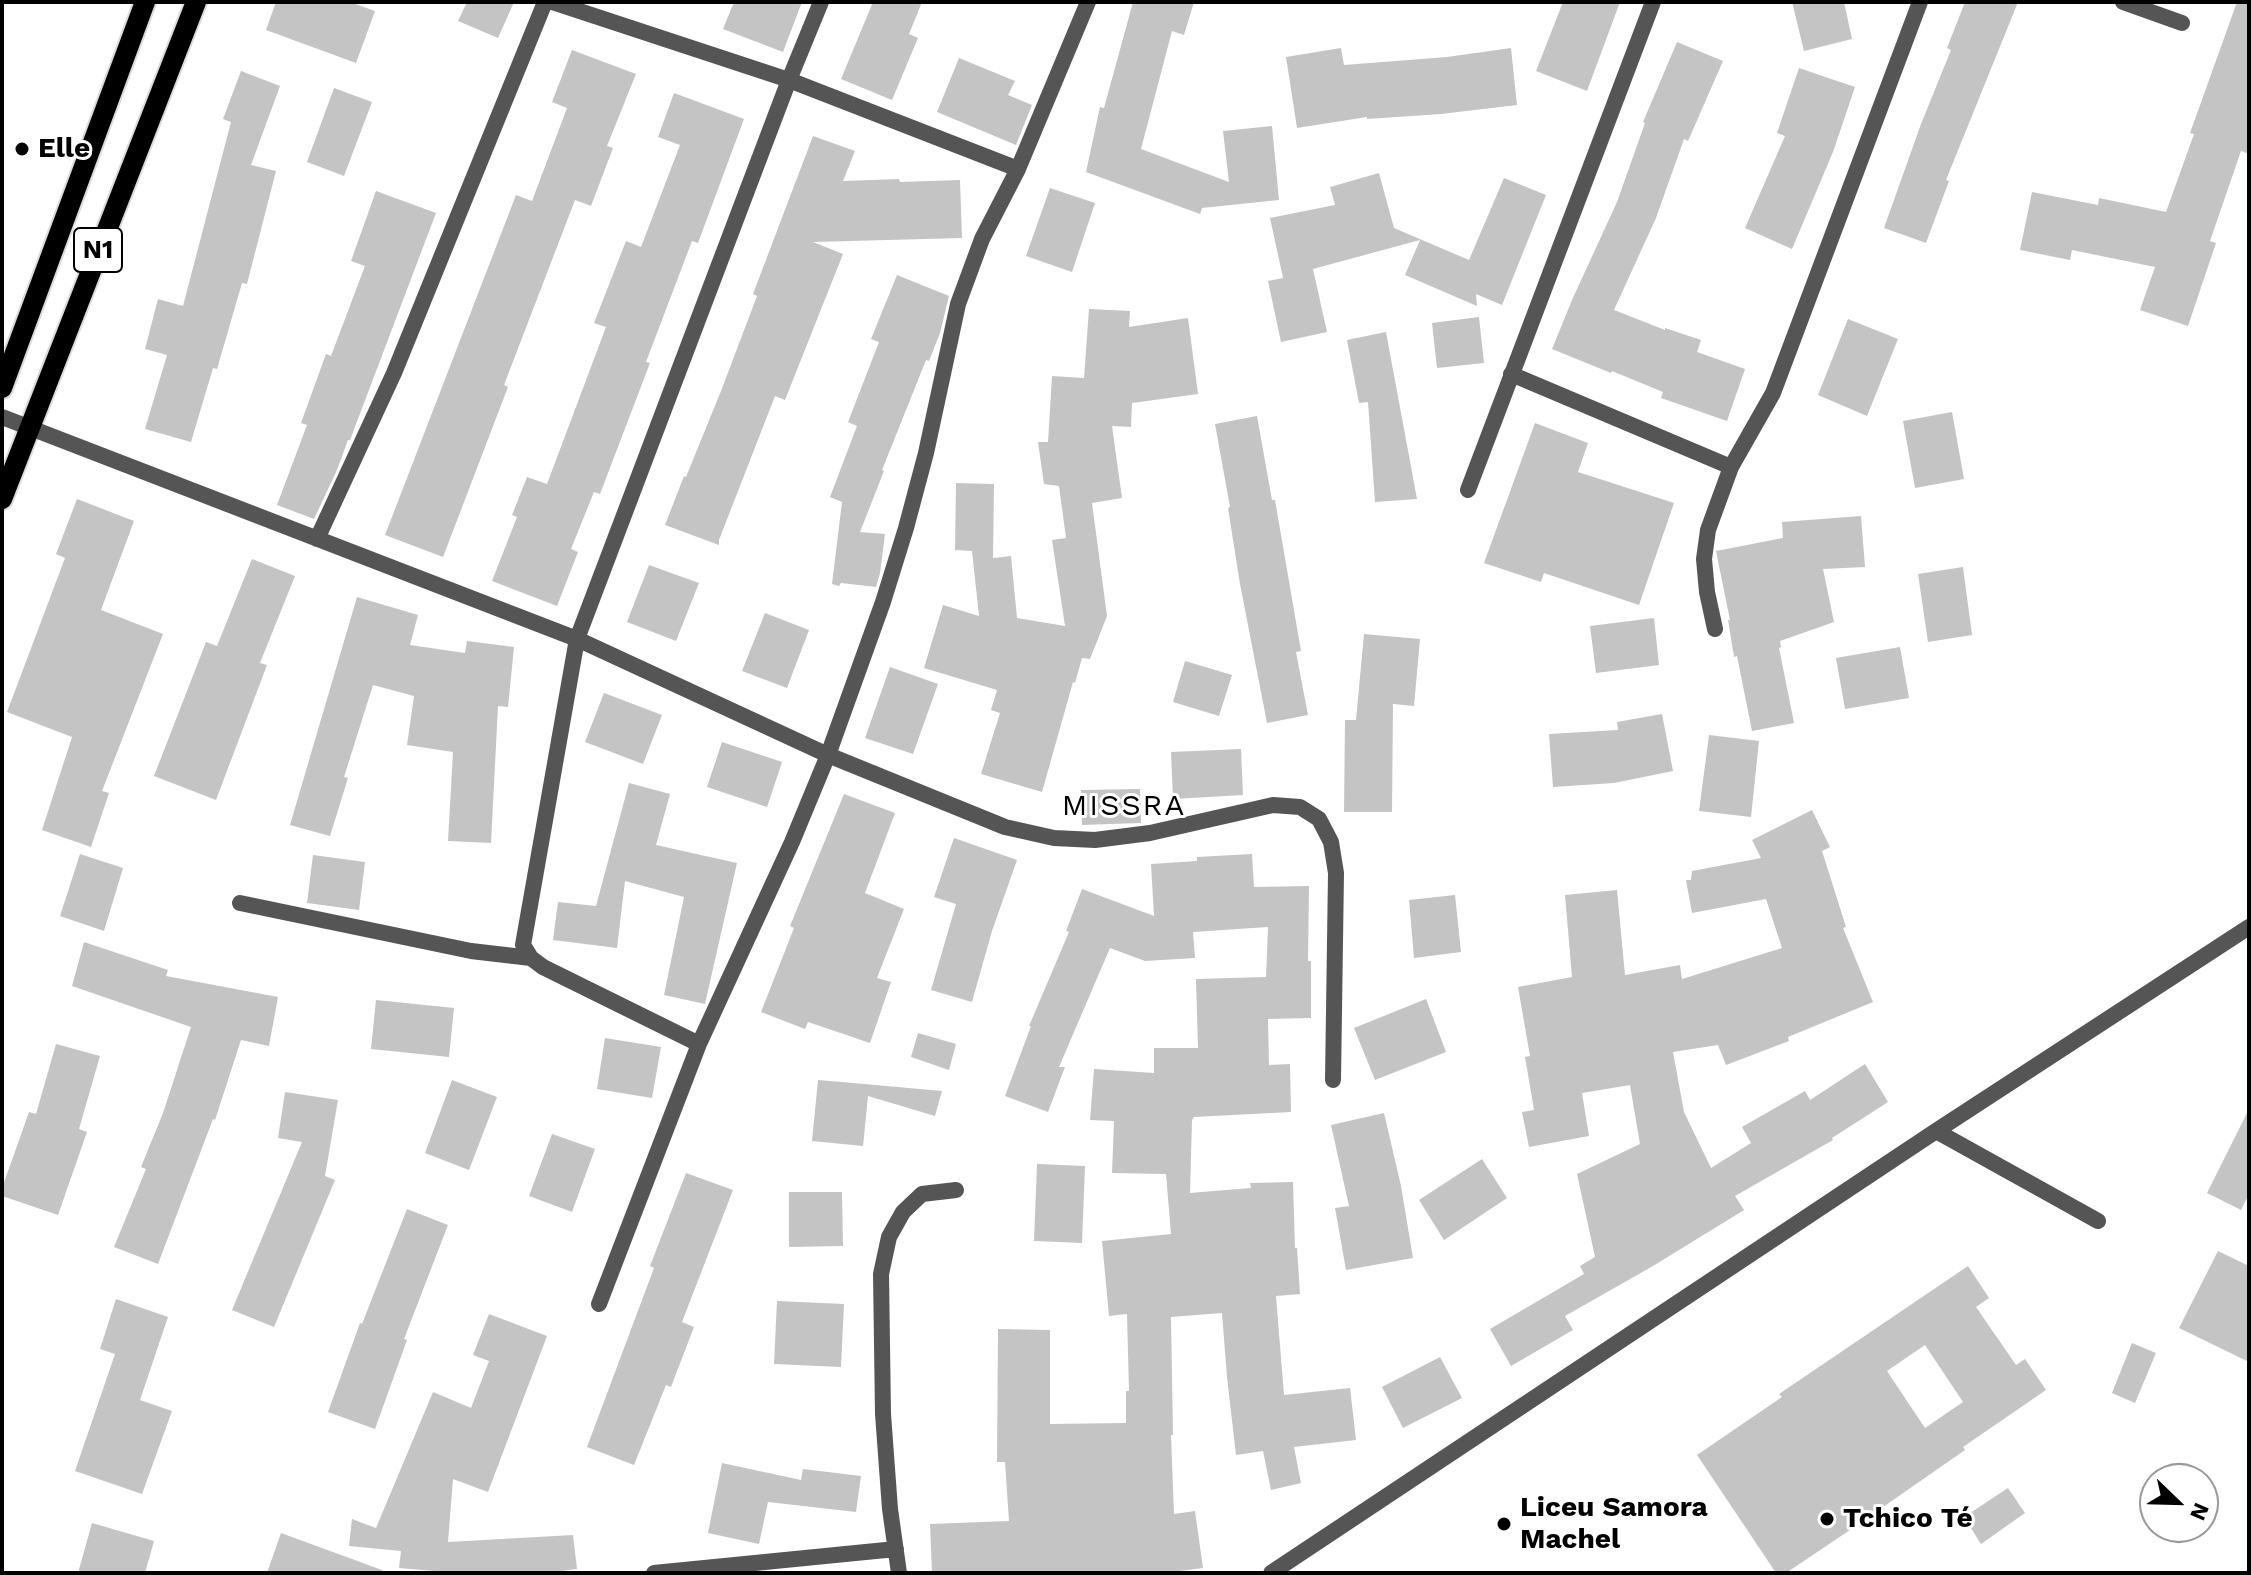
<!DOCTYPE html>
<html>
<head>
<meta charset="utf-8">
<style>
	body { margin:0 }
	#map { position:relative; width:2251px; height:1575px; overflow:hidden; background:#fff; font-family:"Work Sans",sans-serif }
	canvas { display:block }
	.frame { position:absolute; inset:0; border:4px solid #000; pointer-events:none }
	.north { position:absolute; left:2139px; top:1463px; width:80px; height:80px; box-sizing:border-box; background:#fff; border:2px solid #999; border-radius:50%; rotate:113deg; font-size:22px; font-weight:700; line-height:32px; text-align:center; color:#000 }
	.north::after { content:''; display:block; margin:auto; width:28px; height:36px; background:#000; clip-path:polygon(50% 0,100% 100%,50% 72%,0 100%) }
</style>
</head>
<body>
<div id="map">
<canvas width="2251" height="1575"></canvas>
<div class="frame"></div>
<div class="north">N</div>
</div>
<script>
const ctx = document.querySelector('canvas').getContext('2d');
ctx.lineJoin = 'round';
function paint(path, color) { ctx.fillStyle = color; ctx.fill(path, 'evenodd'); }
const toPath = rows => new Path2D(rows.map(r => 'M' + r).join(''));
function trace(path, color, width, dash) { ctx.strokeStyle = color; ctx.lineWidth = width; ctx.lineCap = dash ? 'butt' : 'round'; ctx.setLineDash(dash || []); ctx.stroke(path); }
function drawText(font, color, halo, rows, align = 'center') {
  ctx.font = font + ' "Work Sans",sans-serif'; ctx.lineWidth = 6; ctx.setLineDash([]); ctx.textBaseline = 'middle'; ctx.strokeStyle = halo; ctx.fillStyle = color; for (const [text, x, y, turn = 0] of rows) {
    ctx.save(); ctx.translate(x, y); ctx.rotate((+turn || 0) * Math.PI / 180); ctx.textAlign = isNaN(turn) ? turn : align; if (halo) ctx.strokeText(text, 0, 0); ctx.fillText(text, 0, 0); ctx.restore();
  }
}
paint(toPath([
	[276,2,350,2,375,11,356,63,266,30],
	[467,2,514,2,498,38,458,21],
	[734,2,802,2,783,52,723,29],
	[873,2,922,2,909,34,918,38,892,100,841,79],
	[1133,2,1194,2,1184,35,1172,31,1141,149,1229,182,1223,131,1272,126,1279,200,1202,208,1200,214,1086,172,1100,107,1104,108],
	[1563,2,1620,2,1587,91,1536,71],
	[1792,2,1844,2,1852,39,1804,51],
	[1965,2,2018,2,1946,180,1949,181,1926,243,1884,228,1921,124,1951,50,1947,48],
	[2237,2,2249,2,2249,154,2241,151,2210,241,2216,243,2188,326,2140,310,2155,267,2072,250,2070,260,2020,250,2032,192,2098,205,2099,198,2166,212,2194,134,2190,133],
	[1677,42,1723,61,1688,141,1684,139,1656,218,1614,310,1665,330,1665,328,1701,340,1697,352,1745,369,1727,421,1661,398,1663,392,1612,371,1611,373,1552,349,1572,300,1617,202,1645,123,1643,122],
	[1341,48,1344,65,1447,57,1511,48,1517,105,1441,114,1367,119,1367,117,1297,128,1286,57],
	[572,50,636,74,607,146,613,148,591,206,575,200,504,385,508,387,443,557,385,535,516,195,532,201,567,108,552,102],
	[959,58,1015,81,1008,95,1032,105,1016,145,937,112],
	[1799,68,1855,87,1833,152,1792,249,1745,228,1785,136,1777,133],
	[241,71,280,86,251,165,276,171,247,284,242,283,217,369,213,368,191,442,145,429,167,355,145,349,158,299,183,306,231,122,223,119],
	[334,88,372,102,344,176,307,162],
	[674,93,744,119,698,243,692,241,646,362,650,363,600,494,594,492,571,549,578,552,557,606,492,581,517,517,512,515,527,477,547,484,606,327,594,323,626,241,641,247,680,145,658,137],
	[813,136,855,151,843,181,899,179,900,182,960,180,962,238,813,242,843,254,785,400,775,396,719,540,719,545,665,525,684,476,686,477,721,391,757,296,753,294],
	[1379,173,1394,228,1469,260,1504,178,1546,195,1502,305,1476,294,1477,306,1405,275,1420,240,1313,269,1327,332,1281,342,1268,281,1283,278,1270,218,1335,205,1330,187],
	[1050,188,1095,203,1072,272,1026,256],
	[376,191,436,213,350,440,348,440,337,470,314,519,277,505,307,425,301,423,326,354,331,356,365,266,351,261],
	[897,275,949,296,940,333,929,361,926,360,882,470,884,471,860,532,885,534,880,573,876,587,841,583,839,586,832,584,842,502,830,497,857,426,848,422,879,342,871,339],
	[1089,309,1130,311,1129,327,1188,318,1198,394,1132,403,1131,427,1112,426,1122,498,1092,503,1107,616,1090,659,1082,658,1075,683,1073,682,1042,792,981,774,1000,713,991,710,997,690,924,668,943,605,979,616,972,551,955,550,956,483,994,484,993,558,1011,556,1017,618,1065,626,1052,540,1066,538,1059,486,1044,484,1038,442,1048,442,1052,376,1084,378],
	[1479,317,1484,363,1437,368,1432,323],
	[1848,319,1898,339,1867,416,1818,395],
	[1386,332,1417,499,1375,502,1368,402,1359,403,1347,340],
	[1952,412,1964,479,1915,488,1903,421],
	[1257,416,1272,500,1275,500,1301,651,1296,652,1308,715,1267,723,1240,584,1228,508,1230,507,1215,424],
	[1535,423,1588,443,1578,472,1674,503,1639,605,1544,573,1541,582,1484,563],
	[77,499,134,521,101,610,163,634,102,791,109,793,91,847,42,830,72,737,7,712,65,558,56,554],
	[1861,516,1865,567,1823,569,1834,622,1780,641,1781,647,1779,648,1794,723,1752,731,1737,656,1734,657,1728,620,1730,620,1716,551,1783,538,1782,522],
	[252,559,295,576,260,663,267,665,216,800,154,776,206,642,217,646],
	[649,565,699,583,676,641,627,622],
	[1963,567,1972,635,1928,642,1918,574],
	[357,597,418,615,410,645,465,653,467,641,514,647,508,707,498,706,491,843,448,841,453,752,407,745,414,696,373,685,344,777,348,778,330,836,290,825],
	[765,613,809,630,787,688,742,671],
	[1654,618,1659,665,1596,673,1590,626],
	[1364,634,1420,639,1414,706,1393,704,1392,812,1344,812,1345,720,1356,720],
	[1900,647,1909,698,1845,709,1836,658],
	[1185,661,1232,675,1219,716,1173,702],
	[890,667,938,684,913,754,865,738],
	[604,693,662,715,643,764,585,742],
	[1662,714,1673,771,1614,783,1553,787,1549,734,1618,730,1617,722],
	[1709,735,1759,741,1751,817,1699,811],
	[722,742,782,762,767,807,707,787],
	[1241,749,1243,795,1173,799,1171,752],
	[629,783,670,794,656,845,737,863,705,1004,664,995,684,897,625,881,617,948,553,940,558,902,596,906],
	[1140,789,1141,823,1082,825,1081,790],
	[844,794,895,813,865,893,904,909,877,978,891,982,870,1043,808,1022,805,1029,761,1012,794,928,790,926],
	[1812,810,1830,847,1822,851,1846,927,1843,928,1873,1002,1788,1037,1789,1041,1726,1065,1718,1045,1673,1052,1684,1112,1711,1168,1751,1143,1742,1127,1805,1091,1810,1100,1865,1064,1888,1102,1832,1138,1833,1140,1735,1196,1744,1210,1653,1266,1565,1316,1573,1330,1511,1366,1490,1329,1584,1274,1580,1266,1595,1257,1577,1174,1640,1144,1630,1085,1582,1093,1589,1136,1529,1147,1522,1112,1534,1110,1525,1057,1530,1056,1518,987,1572,977,1565,895,1617,890,1625,975,1680,965,1682,979,1782,948,1766,899,1692,913,1686,880,1691,880,1692,871,1761,858,1752,840],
	[954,838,1017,860,992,931,972,1002,931,990,956,904,934,897],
	[80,854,123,868,104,931,60,916],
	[1252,854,1254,887,1309,886,1308,961,1311,961,1311,1018,1268,1019,1269,1065,1290,1064,1291,1112,1194,1117,1192,1120,1190,1193,1251,1188,1250,1183,1293,1182,1295,1248,1297,1248,1300,1294,1276,1296,1284,1395,1350,1388,1356,1440,1294,1447,1301,1483,1271,1490,1263,1451,1236,1455,1227,1377,1222,1313,1171,1317,1173,1435,1171,1435,1174,1514,1195,1511,1203,1568,1164,1573,932,1573,930,1524,1009,1521,1005,1462,997,1462,998,1329,1050,1330,1050,1424,1126,1423,1126,1391,1129,1391,1127,1314,1109,1316,1102,1241,1171,1234,1166,1174,1112,1173,1114,1121,1090,1120,1094,1069,1154,1073,1154,1048,1198,1048,1196,979,1266,977,1268,927,1193,932,1195,958,1145,961,1110,948,1059,1067,1065,1067,1048,1112,1005,1096,1031,1026,1029,1026,1069,932,1066,931,1082,889,1154,916,1151,864,1197,861,1197,857],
	[313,855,365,862,359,910,307,903],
	[1455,895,1461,952,1414,958,1409,900],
	[84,942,168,970,166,976,278,997,269,1046,241,1040,215,1120,213,1119,158,1264,114,1247,146,1169,141,1167,163,1113,191,1027,72,986],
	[1426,999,1446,1052,1375,1080,1354,1028],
	[376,1000,454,1008,449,1057,371,1049],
	[918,1033,956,1044,949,1070,911,1057],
	[605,1038,661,1047,652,1098,597,1089],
	[56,1044,100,1056,79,1129,87,1132,58,1215,2,1196,2,1188,29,1112,36,1114],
	[452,1080,497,1097,469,1170,425,1153],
	[818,1080,842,1082,942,1091,935,1116,868,1096,863,1146,812,1141],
	[285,1092,338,1100,325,1176,335,1180,274,1327,232,1310,302,1142,278,1138],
	[2249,1109,2249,1194,2241,1210,2207,1193],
	[1384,1113,1401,1186,1413,1258,1346,1270,1335,1208,1349,1206,1331,1125],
	[552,1134,595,1149,572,1212,529,1196],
	[1482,1159,1507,1198,1444,1240,1419,1200],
	[1037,1164,1085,1166,1082,1243,1034,1241],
	[686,1173,733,1190,682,1322,694,1327,671,1387,666,1385,634,1465,587,1447,654,1268,650,1266],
	[789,1192,842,1192,843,1246,789,1247],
	[407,1209,448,1225,404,1339,407,1340,375,1429,328,1412,360,1323,362,1324],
	[2218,1251,2249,1266,2249,1362,2179,1328],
	[1968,1266,1989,1298,1976,1307,2016,1365,2025,1359,2046,1390,1963,1447,1965,1450,1850,1530,1786,1573,1776,1573,1697,1455,1782,1397,1779,1394],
	[1925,1345,1963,1402,1925,1428,1887,1371],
	[116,1299,168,1317,140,1400,172,1411,142,1494,75,1471,115,1354,100,1349],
	[777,1301,844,1304,841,1367,774,1364],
	[489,1314,547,1336,488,1492,453,1479,448,1542,573,1535,577,1569,545,1573,458,1573,399,1568,401,1551,349,1546,352,1519,376,1528,433,1392,471,1408,489,1361,473,1355],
	[2132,1343,2156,1353,2135,1403,2112,1393],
	[1440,1357,1462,1398,1403,1428,1382,1387],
	[722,1463,801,1480,803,1469,861,1476,856,1512,768,1502,759,1544,708,1533],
	[2008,1488,2025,1513,1981,1544,1964,1517],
	[92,1523,154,1541,145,1573,78,1573],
	[281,1533,382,1570,382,1573,267,1573]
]), '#c4c4c4');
const primary = toPath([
	[2,388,145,2],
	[2,499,196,2]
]);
trace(primary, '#dbdbdb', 24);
trace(toPath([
	[552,2,789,80,1018,169],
	[2123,2,2182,23],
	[1511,374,1731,467],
	[2,417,577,639,828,755,1005,827,1054,838,1095,840,1150,833,1273,805,1300,807,1319,819,1331,842,1336,873,1333,1080],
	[1468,490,1653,2],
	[317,539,394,373,545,2],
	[1715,629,1707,592,1704,559,1708,530,1731,467,1773,393,1920,2],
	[240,903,471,951,531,958],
	[699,1044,543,967,531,958,523,945,577,639,789,80,821,2],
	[1936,1131,2098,1221],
	[599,1304,699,1044,792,842,828,755,883,602,906,528,926,453,958,304,982,239,1018,169,1088,2],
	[654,1573,896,1549],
	[899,1573,890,1509,883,1414,881,1274,889,1237,903,1212,922,1194,956,1190],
	[1271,1573,1936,1131,2249,927]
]), '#555', 16);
trace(primary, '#000', 20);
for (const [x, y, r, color] of [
	[22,149,8,"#000"],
	[1827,1519,8,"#000"],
	[1504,1524,8,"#000"]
]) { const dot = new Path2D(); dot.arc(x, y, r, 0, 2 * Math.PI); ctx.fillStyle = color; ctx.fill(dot); trace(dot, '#fff', 3); }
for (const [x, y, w] of [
	[98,250,48]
]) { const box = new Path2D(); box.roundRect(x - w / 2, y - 22, w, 44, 6); ctx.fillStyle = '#fff'; ctx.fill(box); trace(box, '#000', 2); }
drawText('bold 26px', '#000', null, [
	["N1",98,250]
]);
drawText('bold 28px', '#000', '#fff', [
	["Elle",38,149],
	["Liceu Samora",1520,1508],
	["Machel",1520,1540],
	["Tchico Té",1843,1519]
], 'left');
ctx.letterSpacing = '2px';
drawText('30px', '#000', '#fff', [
	["MISSRA",1124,806]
]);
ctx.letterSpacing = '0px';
</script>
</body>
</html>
